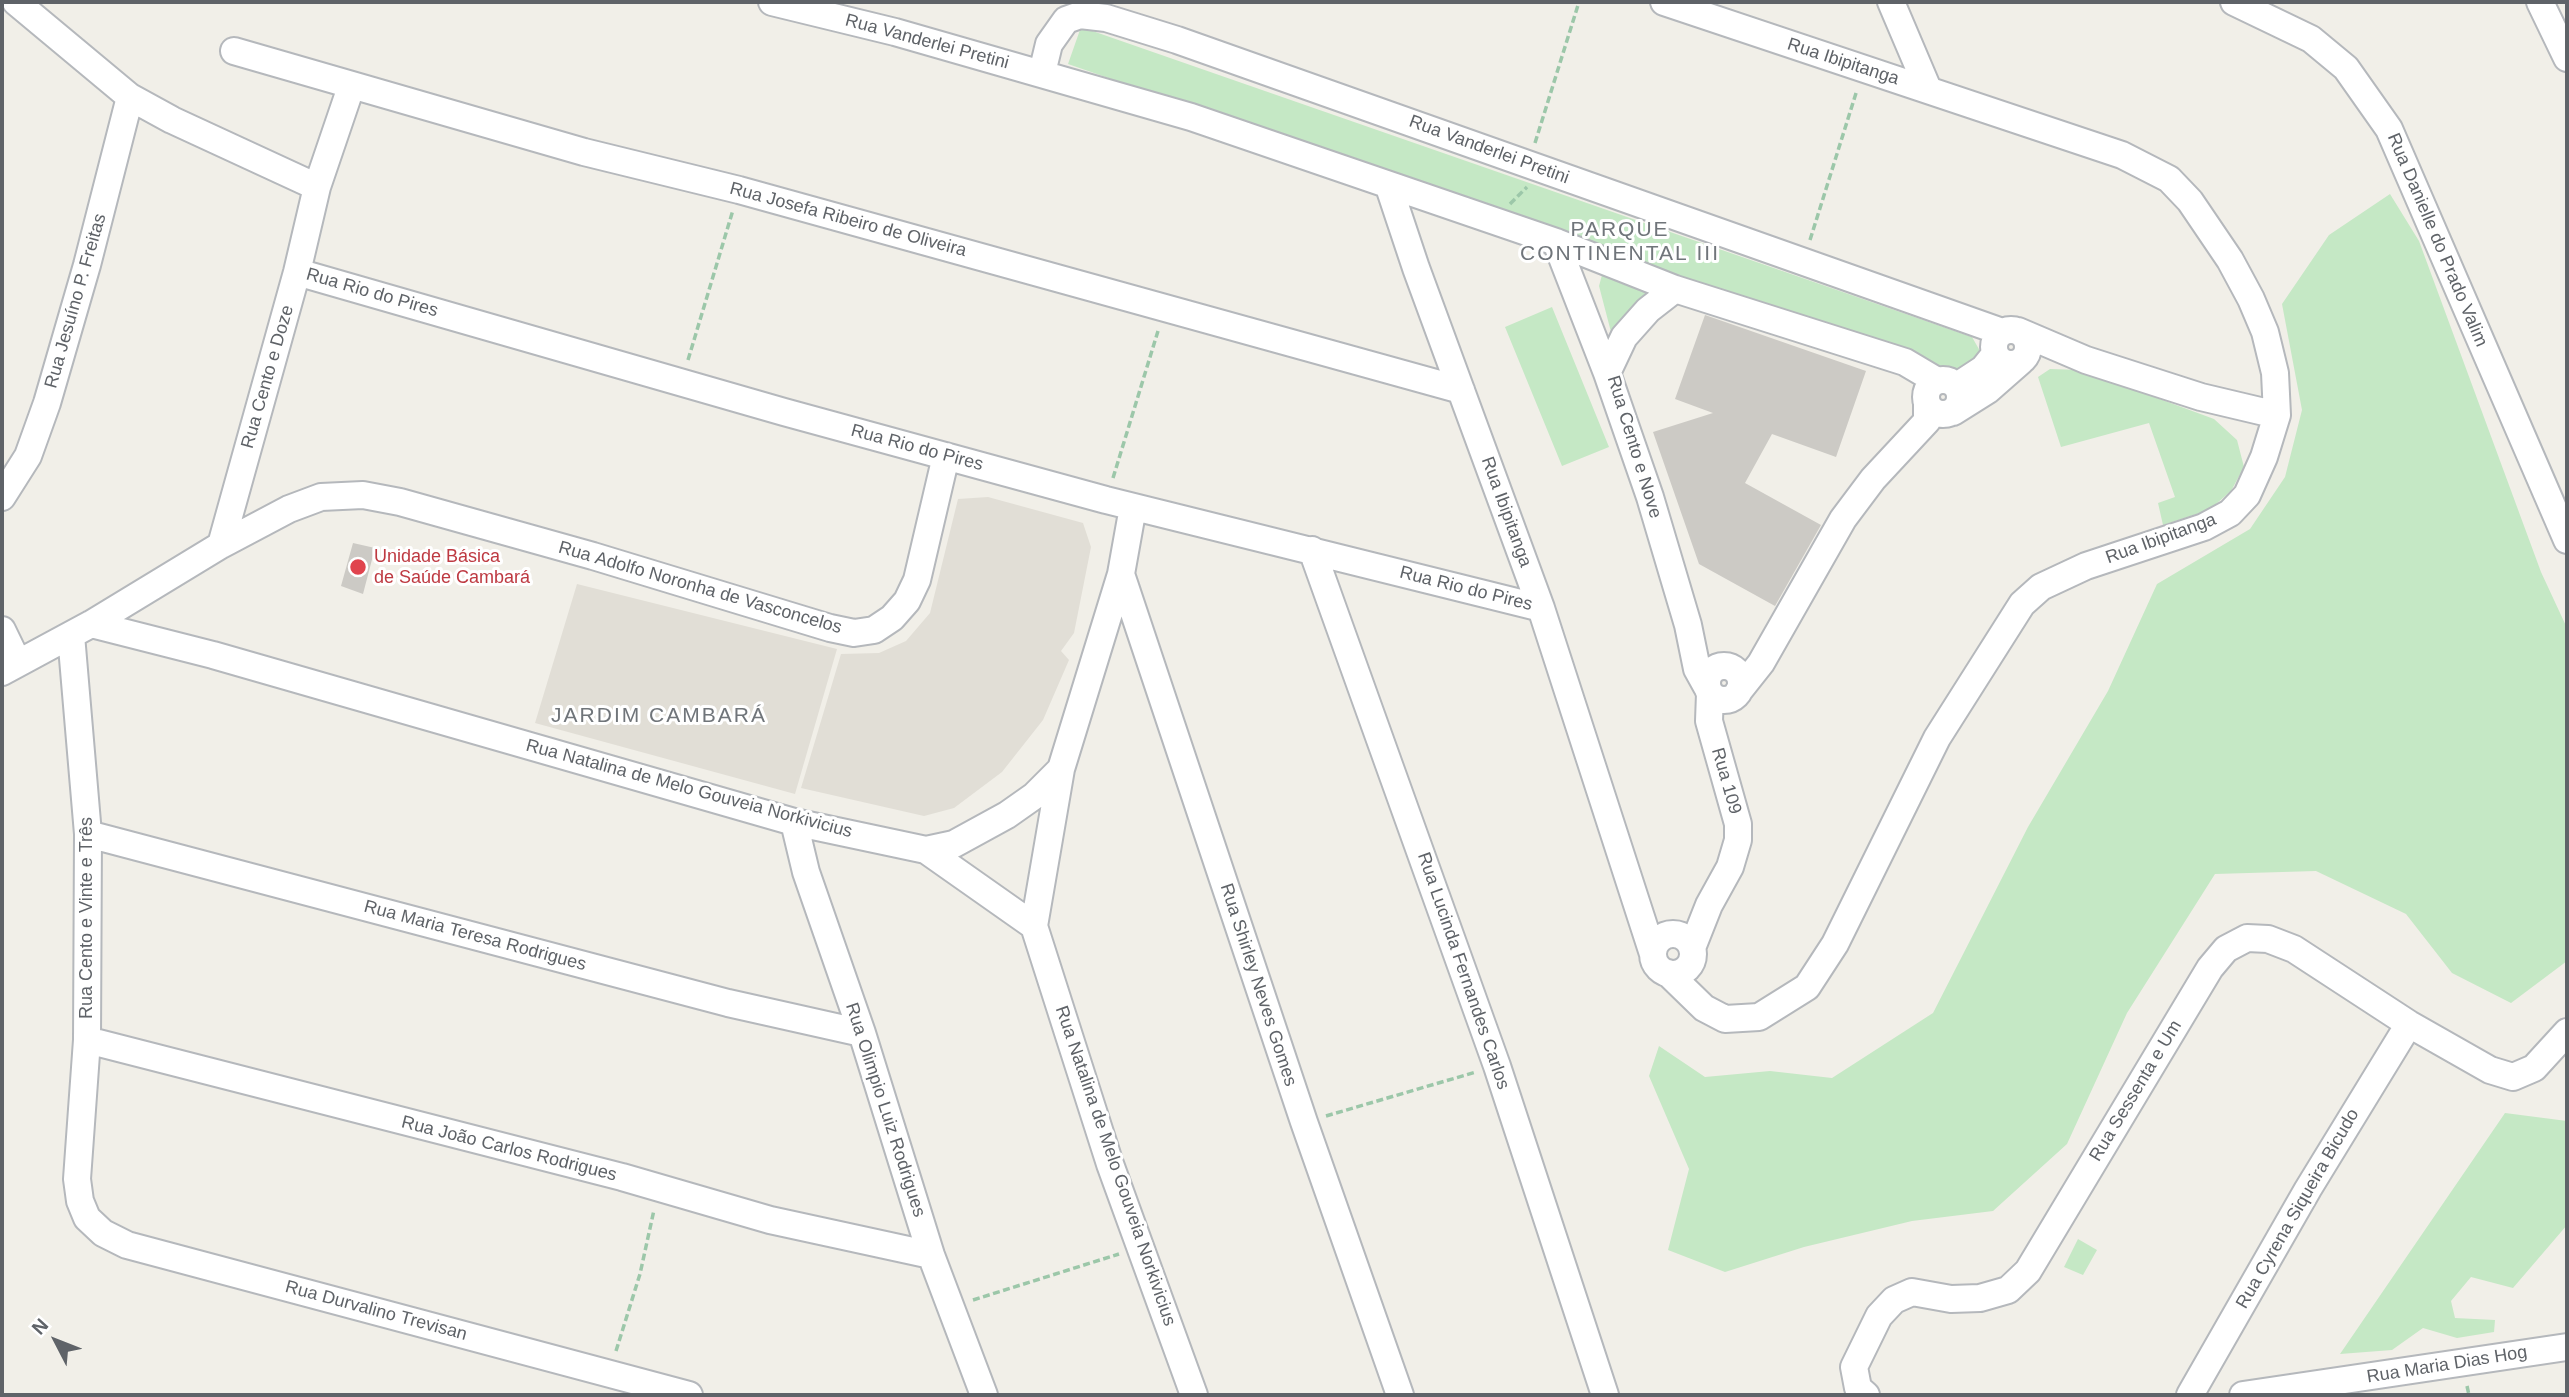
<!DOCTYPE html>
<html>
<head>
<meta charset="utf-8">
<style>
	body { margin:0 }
	#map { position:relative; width:2569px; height:1397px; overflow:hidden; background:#f1efe8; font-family:Arial,sans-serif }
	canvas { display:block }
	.frame { position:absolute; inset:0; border:4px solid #5f6368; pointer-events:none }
	.north { position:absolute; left:21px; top:1306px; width:70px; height:70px; -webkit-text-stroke:5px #fff; paint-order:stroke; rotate:312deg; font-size:19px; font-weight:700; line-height:28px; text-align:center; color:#5f6368 }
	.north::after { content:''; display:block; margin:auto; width:24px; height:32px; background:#5f6368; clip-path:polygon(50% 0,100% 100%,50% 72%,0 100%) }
</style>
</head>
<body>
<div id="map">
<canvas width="2569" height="1397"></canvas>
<div class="frame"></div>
<div class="north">N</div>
</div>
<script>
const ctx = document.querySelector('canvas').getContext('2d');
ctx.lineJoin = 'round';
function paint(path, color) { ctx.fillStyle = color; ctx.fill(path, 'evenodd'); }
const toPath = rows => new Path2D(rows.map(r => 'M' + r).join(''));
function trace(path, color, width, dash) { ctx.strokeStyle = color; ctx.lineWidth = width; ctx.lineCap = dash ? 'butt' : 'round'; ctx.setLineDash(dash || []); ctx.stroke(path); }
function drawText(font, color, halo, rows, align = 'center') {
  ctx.font = font + ' Arial,sans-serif'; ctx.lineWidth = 6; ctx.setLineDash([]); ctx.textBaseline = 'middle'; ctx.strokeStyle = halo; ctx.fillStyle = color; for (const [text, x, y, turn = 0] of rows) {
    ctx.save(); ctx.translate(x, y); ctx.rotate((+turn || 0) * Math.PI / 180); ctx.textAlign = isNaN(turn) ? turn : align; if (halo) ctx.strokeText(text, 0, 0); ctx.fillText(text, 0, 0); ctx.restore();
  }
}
paint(toPath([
	[988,497,1083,523,1091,547,1074,633,1061,651,1069,660,1043,720,1002,772,954,808,924,816,801,788,841,654,879,653,906,641,930,613,958,499],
	[577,584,837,649,795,794,535,723]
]), '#e1ded6');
paint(toPath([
	[1081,27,1972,337,1980,351,1968,375,1950,370,1068,64],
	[2390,194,2419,241,2541,572,2567,628,2567,961,2511,1003,2452,973,2406,914,2316,871,2215,874,2127,1013,2067,1144,1993,1211,1912,1221,1804,1247,1725,1272,1668,1250,1689,1169,1649,1076,1659,1046,1705,1077,1770,1071,1832,1078,1933,1013,2028,827,2108,691,2157,584,2250,529,2285,477,2302,410,2282,304,2329,235],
	[1602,275,1657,292,1631,308,1611,332,1599,286],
	[1552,307,1609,447,1562,466,1505,327],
	[2050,369,2081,370,2214,419,2237,440,2244,467,2231,491,2209,510,2163,525,2158,503,2175,497,2149,423,2061,447,2038,377],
	[2505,1113,2567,1121,2567,1225,2513,1288,2471,1277,2451,1301,2455,1318,2495,1320,2494,1332,2457,1338,2423,1328,2392,1350,2340,1354],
	[2078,1239,2097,1250,2083,1275,2064,1267]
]), '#c5e8c5');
paint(toPath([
	[1705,315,1866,371,1836,457,1772,434,1745,483,1821,525,1775,606,1699,564,1653,432,1713,413,1675,399],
	[353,543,375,548,363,594,341,586]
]), '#cccac5');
const minor = toPath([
	[16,2,130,97,172,120,317,187],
	[772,2,895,32,1191,117,1556,242,1675,289,1905,362,1937,381],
	[1664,2,2122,155,2169,179,2190,201,2230,260,2251,299,2265,332,2275,373,2277,415,2264,457,2247,495,2230,513,2204,527,2086,566,2041,587,2022,604,1937,738,1835,944,1807,987,1759,1017,1725,1019,1704,1008,1668,973],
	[1891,2,1928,89],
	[2234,2,2311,39,2346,68,2389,129,2567,540],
	[2540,2,2567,58],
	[234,51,584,152,739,190,1461,390],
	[1042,73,1049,44,1066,20,1080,15,1106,18,1177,40,2002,332],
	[1389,187,1416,268,1541,608,1653,954],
	[1556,242,1607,373],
	[297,272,784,412,1106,500,1541,608],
	[1675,289,1648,310,1624,337,1607,373,1650,497,1688,625,1697,669,1707,687],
	'1994 347a17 17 0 1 1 34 0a17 17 0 1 1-34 0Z',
	[2018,331,2086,360,2201,397,2277,415],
	'1926 397a17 17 0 1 1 34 0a17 17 0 1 1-34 0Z',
	[1957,386,1983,369,1995,354],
	[1953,412,1988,390,2021,361],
	[2,497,28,456,47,403,87,265,130,97],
	[221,545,297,272,317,187,351,87],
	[1312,550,1497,1066,1605,1395],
	[1121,574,1304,1122,1400,1395],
	[91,624,213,655,794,822,926,850,1034,926,1110,1164,1194,1395],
	[2,630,18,663],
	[71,635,88,834,87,1040,77,1179,80,1201,87,1218,103,1233,127,1245,689,1395],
	'1707 683a17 17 0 1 1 34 0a17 17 0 1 1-34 0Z',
	[2,672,91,624,221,545,289,509,321,497,363,495,400,502,593,556,830,628,854,633,874,630,892,618,907,601,917,580,946,456],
	[1738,692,1761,663,1843,519,1873,479,1927,421,1927,405],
	[794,822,806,872,862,1033,931,1255,984,1395],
	[88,834,728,1003,862,1033],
	[926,850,954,844,1007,815,1034,796,1061,769],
	[1034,926,1061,769,1121,574,1133,507],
	'1653 954a20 20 0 1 1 40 0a20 20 0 1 1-40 0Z',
	[1692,948,1709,905,1730,867,1738,840,1738,824,1709,721,1710,693],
	[87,1040,622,1177,770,1220,931,1255],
	[1866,1395,1858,1388,1854,1367,1879,1316,1894,1300,1912,1292,1951,1299,1980,1298,2008,1290,2028,1271,2210,968,2226,949,2247,938,2268,939,2294,949,2409,1024,2490,1070,2513,1077,2534,1068,2567,1032],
	[2190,1395,2308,1189,2409,1024],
	[2243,1395,2567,1347]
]);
trace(minor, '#b5b8bc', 30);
trace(toPath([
	[1535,143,1579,2],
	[1510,204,1527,187],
	[1810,240,1857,90],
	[688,360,733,210],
	[1113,478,1158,331],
	[1326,1116,1476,1072],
	[973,1300,1119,1254],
	[616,1351,640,1274,654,1210],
	[2467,1386,2469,1395]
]), '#9cc7a9', 3.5, [7, 3.5]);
trace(minor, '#fff', 26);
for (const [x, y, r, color] of [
	[358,567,9,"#e0444e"]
]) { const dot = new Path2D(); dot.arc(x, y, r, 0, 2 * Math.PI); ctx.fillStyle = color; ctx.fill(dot); trace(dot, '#fff', 2.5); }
drawText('18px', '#5f6368', '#fff', [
	["Rua Vanderlei Pretini",927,42,15],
	["Rua Ibipitanga",1843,62,18],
	["Rua Vanderlei Pretini",1489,150,20],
	["Rua Josefa Ribeiro de Oliveira",848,220,15],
	["Rua Danielle do Prado Valim",2437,240,67],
	["Rua Rio do Pires",372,293,16],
	["Rua Jesuíno P. Freitas",76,301,-74],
	["Rua Cento e Doze",268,377,-74],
	["Rua Cento e Nove",1634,447,73],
	["Rua Rio do Pires",917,448,15],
	["Rua Ibipitanga",1506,512,70],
	["Rua Ibipitanga",2161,539,-20],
	["Rua Adolfo Noronha de Vasconcelos",700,588,16],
	["Rua Rio do Pires",1466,589,14],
	["Rua 109",1726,781,74],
	["Rua Natalina de Melo Gouveia Norkivicius",689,789,15],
	["Rua Cento e Vinte e Três",87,918,-90],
	["Rua Maria Teresa Rodrigues",475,936,15],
	["Rua Lucinda Fernandes Carlos",1463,971,71],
	["Rua Shirley Neves Gomes",1258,985,72],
	["Rua Sessenta e Um",2136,1091,-59],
	["Rua Olimpio Luiz Rodrigues",885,1110,72],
	["Rua João Carlos Rodrigues",509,1149,14],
	["Rua Natalina de Melo Gouveia Norkivicius",1115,1166,71],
	["Rua Cyrena Siqueira Bicudo",2298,1209,-60],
	["Rua Durvalino Trevisan",376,1311,15],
	["Rua Maria Dias Hog",2447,1365,-9]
]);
drawText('18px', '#be3a42', '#fff', [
	["Unidade Básica",374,557],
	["de Saúde Cambará",374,578]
], 'left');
ctx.letterSpacing = '2px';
drawText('21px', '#70757a', '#fff', [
	["PARQUE",1620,230],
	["CONTINENTAL III",1620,254],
	["JARDIM CAMBARÁ",659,716]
]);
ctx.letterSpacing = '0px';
</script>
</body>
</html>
